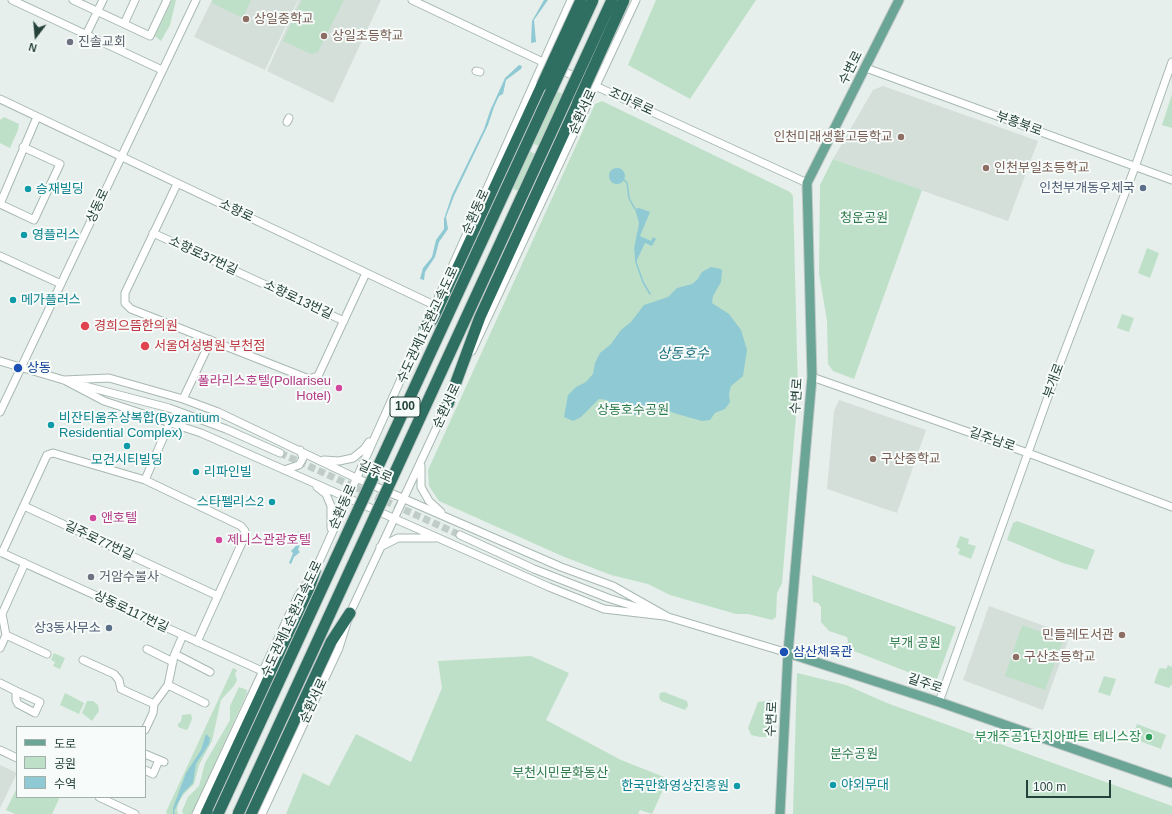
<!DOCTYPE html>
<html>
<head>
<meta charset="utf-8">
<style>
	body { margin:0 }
	#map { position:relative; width:1172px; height:814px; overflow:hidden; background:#e6efeb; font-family:Helvetica,"Noto Sans KR",sans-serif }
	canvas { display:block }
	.legend { position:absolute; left:16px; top:726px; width:130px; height:72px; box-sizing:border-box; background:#f7fbf9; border:1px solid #a3b1ad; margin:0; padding:5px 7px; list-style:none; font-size:12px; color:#24423a }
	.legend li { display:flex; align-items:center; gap:8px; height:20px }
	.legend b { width:20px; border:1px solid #a3b1ad }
	.north { position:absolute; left:16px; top:16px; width:40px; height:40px; -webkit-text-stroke:3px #f7fbf9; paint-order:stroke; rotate:196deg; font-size:11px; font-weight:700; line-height:16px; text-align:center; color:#24423a }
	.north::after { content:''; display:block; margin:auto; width:14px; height:18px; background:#24423a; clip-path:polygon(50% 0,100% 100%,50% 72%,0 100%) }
	.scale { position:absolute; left:1026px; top:780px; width:85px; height:18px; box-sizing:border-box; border:2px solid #24423a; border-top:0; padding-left:5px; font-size:12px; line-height:14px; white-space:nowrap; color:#24423a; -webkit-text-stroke:3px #f7fbf9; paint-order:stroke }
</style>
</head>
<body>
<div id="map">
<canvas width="1172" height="814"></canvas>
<ul class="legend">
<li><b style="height:5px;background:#6aa596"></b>도로</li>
<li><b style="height:11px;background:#bfe0c8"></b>공원</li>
<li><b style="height:11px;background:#8ec9d4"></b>수역</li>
</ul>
<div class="north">N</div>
<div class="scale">100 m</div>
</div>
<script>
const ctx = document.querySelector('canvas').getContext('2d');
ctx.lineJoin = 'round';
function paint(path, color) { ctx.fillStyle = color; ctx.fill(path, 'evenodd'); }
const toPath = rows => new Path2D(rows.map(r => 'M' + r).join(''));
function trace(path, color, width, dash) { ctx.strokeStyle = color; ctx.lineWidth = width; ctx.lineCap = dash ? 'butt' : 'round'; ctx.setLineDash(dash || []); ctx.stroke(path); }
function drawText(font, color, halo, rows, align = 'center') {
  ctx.font = font + ' Helvetica,"Noto Sans KR",sans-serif'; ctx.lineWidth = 4; ctx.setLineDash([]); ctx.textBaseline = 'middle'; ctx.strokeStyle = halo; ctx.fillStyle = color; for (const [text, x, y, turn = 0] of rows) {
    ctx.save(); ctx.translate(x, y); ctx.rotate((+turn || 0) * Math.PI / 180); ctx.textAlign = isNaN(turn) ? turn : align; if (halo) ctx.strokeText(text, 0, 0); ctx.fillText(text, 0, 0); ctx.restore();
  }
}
paint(toPath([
	[212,0,298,0,265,70,194,37],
	[299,0,381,0,333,103,267,71],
	[883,86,1038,141,1008,221,833,159,873,90],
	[839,400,926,430,897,513,827,489,834,411],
	[989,606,1070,635,1043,710,963,680],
	[0,765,17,773,0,808]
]), '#d4dfda');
paint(toPath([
	[172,0,176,0,170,25,161,41,155,36],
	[213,0,251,0,243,18,212,3],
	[302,0,344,0,318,52,311,54,283,41],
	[656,0,756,0,690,99,628,65],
	[556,91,574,99,550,151,532,143],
	[1172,94,1172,128,1162,125],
	[602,101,790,192,793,196,798,392,782,583,777,593,776,617,772,620,748,614,736,614,670,595,648,584,611,575,562,556,439,501,429,486,428,470,595,104],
	[4,117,19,124,18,130,10,148,0,143,0,120],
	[529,151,546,159,529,196,512,188],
	[833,159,922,190,854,379,833,371,828,364,827,321,819,273,820,185],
	[1147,248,1159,253,1150,278,1138,273],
	[1122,314,1134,318,1129,332,1117,328],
	[1017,521,1095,550,1087,570,1063,563,1007,540,1013,523],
	[960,536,969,539,968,544,976,546,971,559,958,554,960,549,956,547],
	[812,575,956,627,937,679,933,678,928,681,921,677,846,648,848,641,847,637,829,631,821,622,821,607,818,603,813,602],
	[1022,625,1063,640,1045,690,1005,676],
	[1105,627,1112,630,1109,641,1096,636,1098,630],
	[54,653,65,658,60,669,53,666,55,662,51,660],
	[531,656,569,673,546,720,621,760,664,777,662,792,652,814,640,810,638,814,286,814,303,773,329,786,356,734,411,762,442,688,438,661],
	[1168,665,1172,667,1172,684,1169,688,1154,683,1159,669,1161,668,1166,669],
	[233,668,237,670,235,674,237,680,234,686,221,700,212,741,199,765,194,784,183,795,178,804,177,810,178,814,167,814,166,812],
	[797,673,846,685,887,703,1172,806,1172,814,793,814],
	[1104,676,1116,679,1110,696,1098,692],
	[239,687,247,690,247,693,192,814,183,814,182,811,188,797,199,786,205,763,230,720,230,706],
	[664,692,687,701,688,706,685,710,661,701,659,697,660,693],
	[65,693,84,703,79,714,60,705],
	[772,700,771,730,767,737,760,737,751,735,748,728,758,702],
	[87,701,93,701,98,705,99,711,92,721,82,713],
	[191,714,192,719,188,729,186,730,178,727,178,724,181,721,182,715],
	[1137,724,1166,735,1161,749,1132,738],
	[17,788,17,797,60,797,52,814,15,814,6,810]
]), '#bfe0c8');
paint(toPath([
	[544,0,548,0,534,20,536,42,531,43,532,21],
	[519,65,522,66,521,69,506,80,503,94,499,96,494,107,488,125,454,196,446,217,448,229,439,242,435,257,425,272,424,280,420,279,423,268,432,257,436,240,444,229,444,219,452,195,484,129,490,111,505,78],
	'609 176a8 8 0 1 1 16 0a8 8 0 1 1-16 0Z',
	[639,208,650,212,640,236,651,241,653,237,656,239,652,246,645,243,636,262,635,248,639,223,635,209],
	[711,267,721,269,722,271,721,282,713,296,712,303,729,314,741,330,747,350,743,376,731,386,729,394,730,402,725,409,715,413,710,420,702,421,677,414,658,407,650,406,645,412,634,415,622,413,614,408,607,400,599,399,581,417,573,421,564,417,568,395,576,387,586,382,593,374,595,363,600,353,611,344,621,330,631,322,644,305,668,297,677,288,692,284,697,280,702,272],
	[298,531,303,536,309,537,302,539,298,550,300,552,294,557,291,564,289,563,293,553,291,551,295,547,300,538],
	[206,734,210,738,209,744,196,764,193,783,183,793,174,811,175,814,173,814,173,808,186,773,201,750]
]), '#8ec9d4');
trace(toPath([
	[624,180,627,183,629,198,635,209],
	[638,232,635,248,636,262,643,282,650,294]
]), '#8ec9d4', 1.5);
trace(toPath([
	[280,453,460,535]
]), '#bfccc8', 7, [7, 3.5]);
const minor = toPath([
	[12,0,162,70],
	[73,0,150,36,167,0],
	[412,0,547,64],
	[124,24,135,0],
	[86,35,103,0],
	[866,68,1172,180],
	[559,69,580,79],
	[476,71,480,72],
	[591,84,807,183],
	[0,99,434,305],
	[287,122,289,118],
	[177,184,125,293,125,303,131,309,309,379,318,376,366,273],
	[0,204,34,220,60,164,23,147],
	[0,204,37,117],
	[153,233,344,321],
	[0,256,61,284],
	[435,305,571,0],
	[472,351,636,0],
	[0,361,67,381],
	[812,377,1028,453,1172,507],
	[64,380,109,378,183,399,218,412,356,478,561,567,613,586,668,617],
	[64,380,104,401,201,433,549,587,604,609,664,616],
	[77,384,169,408,226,429,280,453],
	[183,399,211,340],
	[0,412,196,0],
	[324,460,339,461,353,458,364,449,369,442],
	[421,466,421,487,429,501,441,512],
	[284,470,299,465,303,458,300,450],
	[145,480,170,422],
	[317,487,326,494,331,506,331,528],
	[24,506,218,596],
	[460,535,534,569,608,598,649,611],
	[380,547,398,538,435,538],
	[0,552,262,671],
	[2,553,47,455,53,453,145,480,241,526,245,531,244,538,197,642],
	[665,616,788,653],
	[6,635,47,654],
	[0,648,6,635,2,614,25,563],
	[147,649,173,662],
	[175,654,210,672],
	[83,660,114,674,119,680,121,689,154,704],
	[0,683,16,691,40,702,35,713,18,704,16,700,16,691],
	[168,685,205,703],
	[939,702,1059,366,1135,167,1172,62],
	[145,730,153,713,154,704,168,685,174,656,183,635],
	[0,750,17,758],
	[145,754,164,762],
	[145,770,153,774,159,760],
	[99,797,135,814],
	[196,814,298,596,315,571,426,323],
	[262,814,339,648,350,613,449,401]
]);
const major = toPath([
	[788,653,939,702,1172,783],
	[780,814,788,653,812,377,807,183,899,0]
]);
const highway = toPath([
	[425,327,435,317,542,85],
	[448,404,480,317,578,102],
	[206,814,305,600,315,571],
	[251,814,331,642,350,613]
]);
trace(minor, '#a8b8b2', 9);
trace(major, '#c2cac8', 11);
trace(highway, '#c2cac8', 13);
trace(minor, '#fff', 7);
trace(major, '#6aa596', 9);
trace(highway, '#2f6f62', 11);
const highwayBridge = toPath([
	[542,85,581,0],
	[578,102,624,0],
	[218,814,593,0],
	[238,814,612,0]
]);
trace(highwayBridge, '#c2cac8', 13, []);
trace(highwayBridge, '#2f6f62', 11);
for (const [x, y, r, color] of [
	[246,19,4,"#8d6e63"],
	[324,36,4,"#8d6e63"],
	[70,42,4,"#6b7280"],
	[901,137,4,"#8d6e63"],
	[986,168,4,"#8d6e63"],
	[1143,188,4,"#5c6f8a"],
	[28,189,4,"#0f9aa8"],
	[24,235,4,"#0f9aa8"],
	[13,300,4,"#0f9aa8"],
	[85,326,5,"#e0444e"],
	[145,346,5,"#e0444e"],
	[18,368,5,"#1a4fb4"],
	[339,388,4,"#d1479c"],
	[51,425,4,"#0f9aa8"],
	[127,446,4,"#0f9aa8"],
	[873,459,4,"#8d6e63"],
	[196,472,4,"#0f9aa8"],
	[272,502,4,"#0f9aa8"],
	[93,518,4,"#d1479c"],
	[219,540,4,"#d1479c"],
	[91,577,4,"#6b7280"],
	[109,628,4,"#5c6f8a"],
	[1122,635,4,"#8d6e63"],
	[784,652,5,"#1a4fb4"],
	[1016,657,4,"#8d6e63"],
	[1149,737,4,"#2e9e5b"],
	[833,785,4,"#0f9aa8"],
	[737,786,4,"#0f9aa8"]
]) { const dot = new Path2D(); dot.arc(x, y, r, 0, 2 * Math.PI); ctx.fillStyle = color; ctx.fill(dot); trace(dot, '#f7fbf9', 1.5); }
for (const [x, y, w] of [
	[405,407,30]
]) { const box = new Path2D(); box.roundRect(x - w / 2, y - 10, w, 20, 3); ctx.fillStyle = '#f7fbf9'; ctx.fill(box); trace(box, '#24423a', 1); }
drawText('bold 12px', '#24423a', null, [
	["100",405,407]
]);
drawText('13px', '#785e54', '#f7fbf9', [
	["상일중학교",254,19],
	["상일초등학교",332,36],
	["인천미래생활고등학교",893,137,"right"],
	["인천부일초등학교",994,168],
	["구산중학교",881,459],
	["민들레도서관",1114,635,"right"],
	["구산초등학교",1024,657]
], 'left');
drawText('13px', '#5b616d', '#f7fbf9', [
	["진솔교회",78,42],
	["거암수불사",99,577]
], 'left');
drawText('13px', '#24423a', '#f7fbf9', [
	["수변로",851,68,-63],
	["조마루로",631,102,25],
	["순환서로",583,112,-65],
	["부흥북로",1019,124,20],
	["상동로",98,206,-65],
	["소향로",236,211,25],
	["순환동로",476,212,-66],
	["소향로37번길",203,256,25],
	["소향로13번길",298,300,25],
	["수도권제1순환고속도로",428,325,-65],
	["부개로",1054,381,-70],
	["수변로",797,396,-86],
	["순환서로",447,406,-65],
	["길주남로",992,440,19],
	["길주로",375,472,24],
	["순환동로",343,507,-66],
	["길주로77번길",99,541,25],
	["상동로117번길",131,612,25],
	["수도권제1순환고속도로",292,619,-65],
	["길주로",925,684,18],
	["순환서로",314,701,-65],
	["수변로",772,719,-87]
]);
drawText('13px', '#4e5e75', '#f7fbf9', [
	["인천부개동우체국",1135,188],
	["상3동사무소",101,628]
], 'right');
drawText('13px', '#0d838f', '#f7fbf9', [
	["승재빌딩",36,189],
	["영플러스",32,235],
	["메가플러스",21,300],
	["비잔티움주상복합(Byzantium",59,418],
	["Residential Complex)",59,433],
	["모건시티빌딩",127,460,"center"],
	["리파인빌",204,472],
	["스타펠리스2",264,502,"right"],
	["야외무대",841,785],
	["한국만화영상진흥원",729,786,"right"]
], 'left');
drawText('13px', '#2d7a4b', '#f7fbf9', [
	["청운공원",864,218],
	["상동호수공원",633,410],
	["부개 공원",915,643],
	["분수공원",854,754],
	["부천시민문화동산",560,773]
]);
drawText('13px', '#be3a42', '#f7fbf9', [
	["경희으뜸한의원",94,326],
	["서울여성병원 부천점",154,346]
], 'left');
drawText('13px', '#164399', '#f7fbf9', [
	["상동",27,368],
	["삼산체육관",793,652]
], 'left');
drawText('13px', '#b23c85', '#f7fbf9', [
	["폴라리스호텔(Pollariseu",331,381,"right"],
	["Hotel)",331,396,"right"],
	["앤호텔",101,518],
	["제니스관광호텔",227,540]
], 'left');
drawText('13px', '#27864d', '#f7fbf9', [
	["부개주공1단지아파트 테니스장",1141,737]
], 'right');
drawText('italic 14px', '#1c6f80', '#f7fbf9', [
	["상동호수",683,354]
]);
</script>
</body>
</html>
